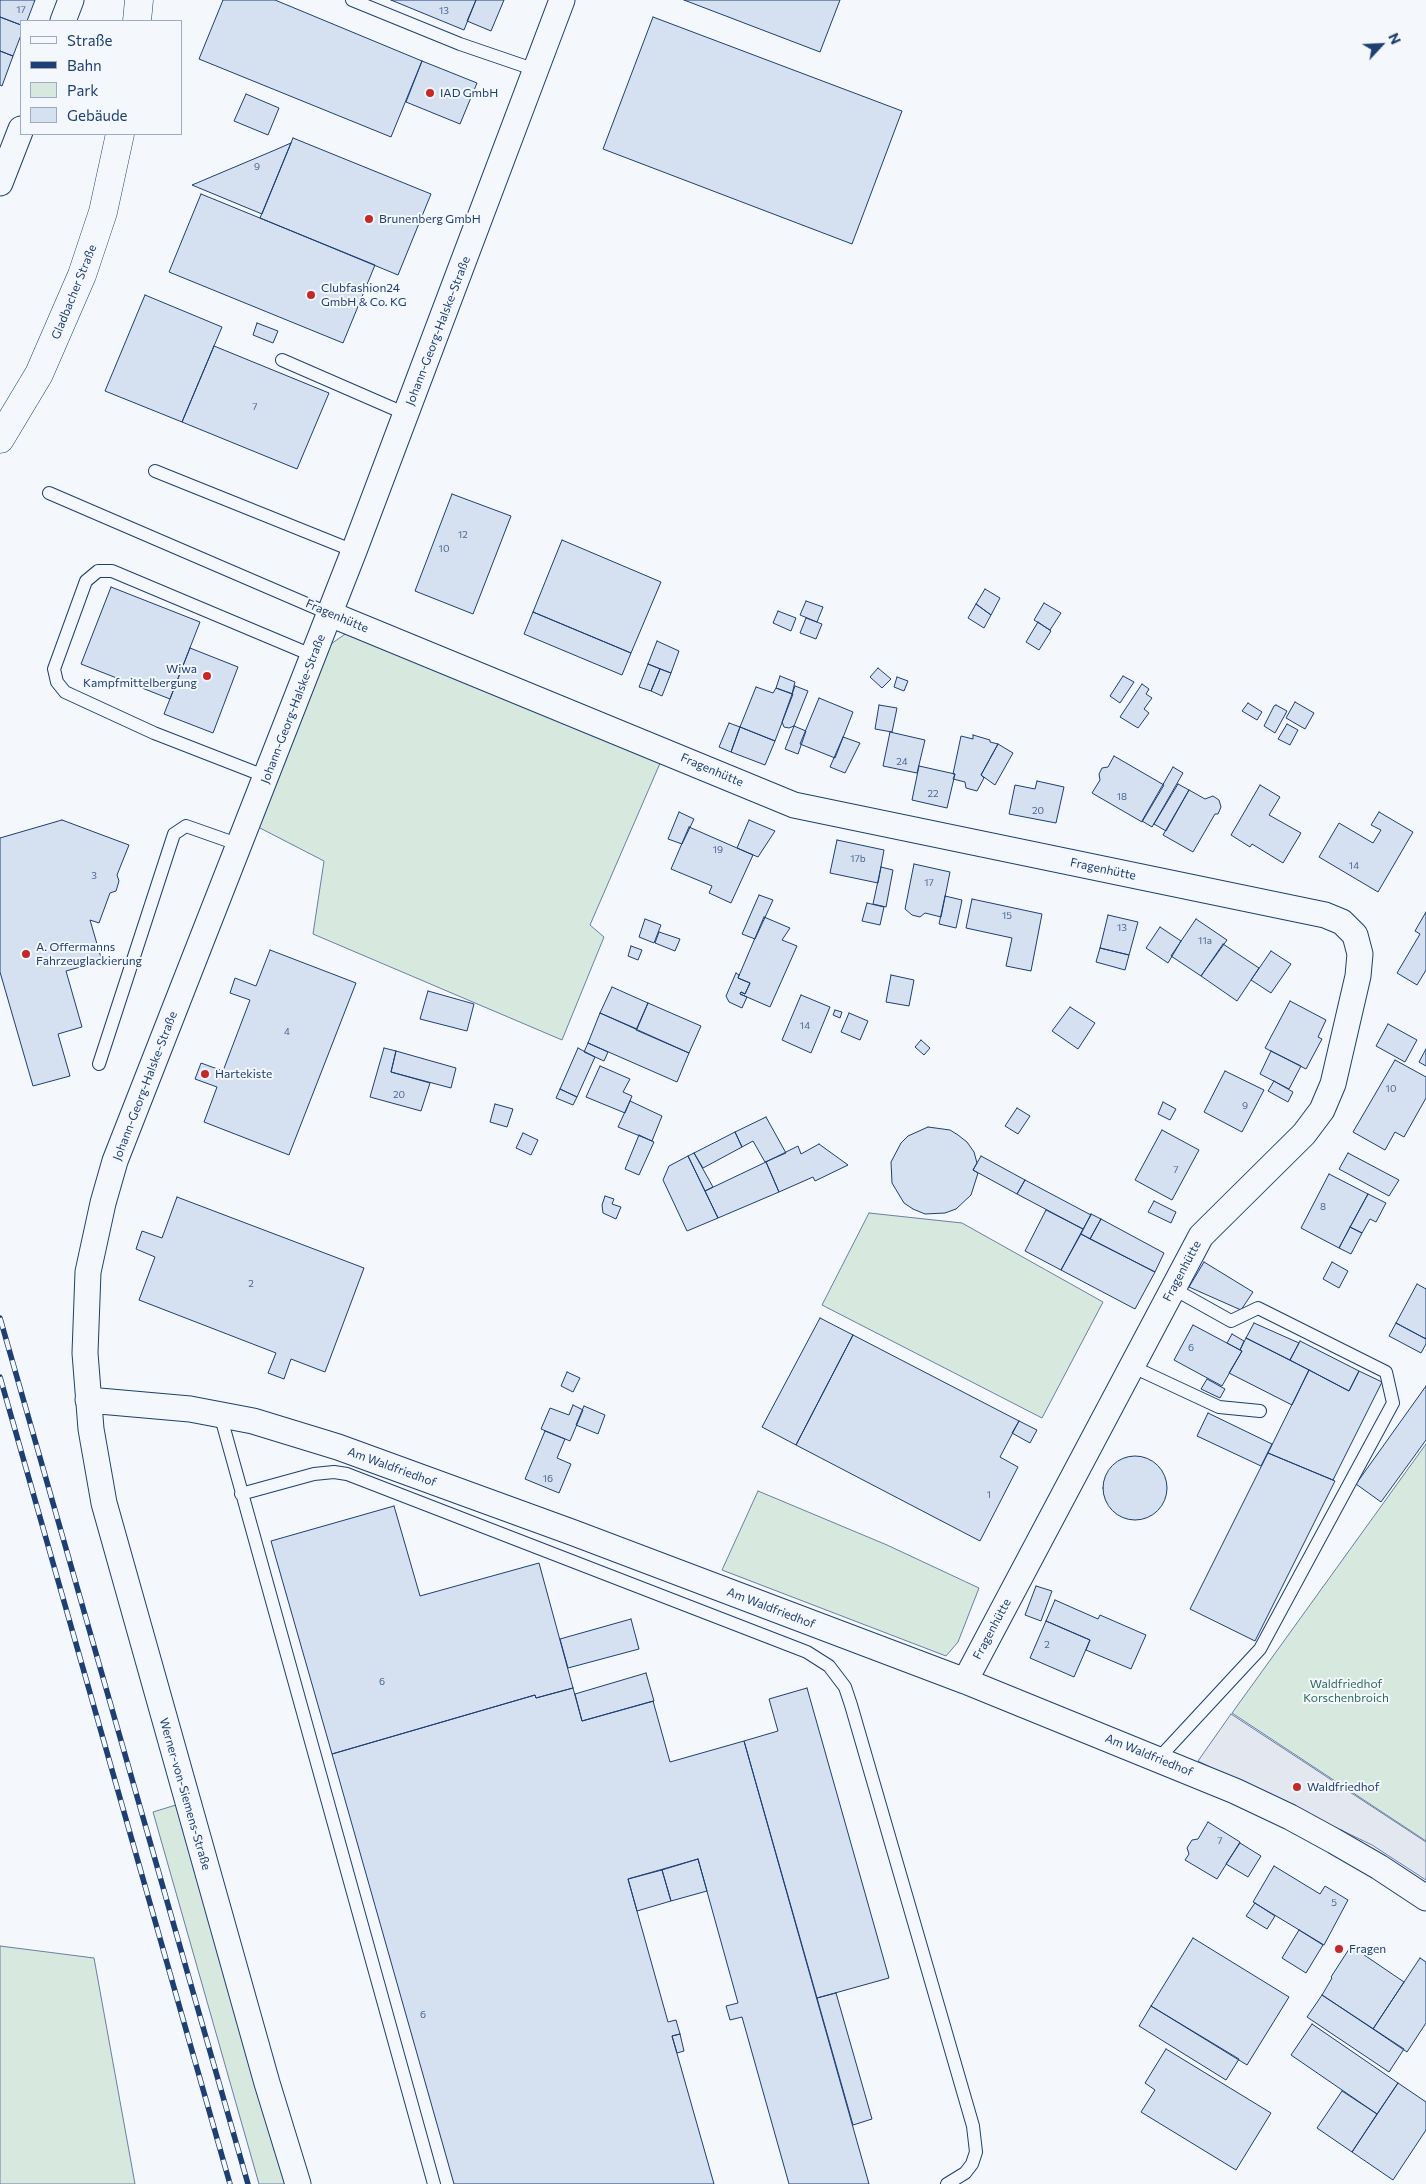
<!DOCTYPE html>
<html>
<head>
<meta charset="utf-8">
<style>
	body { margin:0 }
	#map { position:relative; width:1426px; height:2184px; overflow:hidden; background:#f4f7fb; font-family:Commissioner,sans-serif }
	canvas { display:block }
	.legend { position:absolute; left:20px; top:20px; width:162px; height:115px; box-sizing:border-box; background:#f4f7fb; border:1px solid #9eadc5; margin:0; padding:6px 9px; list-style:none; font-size:15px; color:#1d3f73 }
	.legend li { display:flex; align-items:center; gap:10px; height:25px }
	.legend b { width:25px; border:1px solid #9eadc5 }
	.north { position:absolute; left:1356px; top:20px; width:50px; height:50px; -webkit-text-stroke:4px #f4f7fb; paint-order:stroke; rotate:65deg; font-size:14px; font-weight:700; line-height:20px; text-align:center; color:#1d3f73 }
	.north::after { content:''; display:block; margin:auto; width:18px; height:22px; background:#1d3f73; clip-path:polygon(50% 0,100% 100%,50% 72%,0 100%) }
</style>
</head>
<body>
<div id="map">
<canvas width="1426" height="2184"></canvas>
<ul class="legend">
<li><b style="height:6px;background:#f4f7fb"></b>Straße</li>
<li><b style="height:6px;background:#1d3f73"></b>Bahn</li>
<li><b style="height:14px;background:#d7e8df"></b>Park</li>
<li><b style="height:14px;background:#d5e0f0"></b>Gebäude</li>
</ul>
<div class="north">N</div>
</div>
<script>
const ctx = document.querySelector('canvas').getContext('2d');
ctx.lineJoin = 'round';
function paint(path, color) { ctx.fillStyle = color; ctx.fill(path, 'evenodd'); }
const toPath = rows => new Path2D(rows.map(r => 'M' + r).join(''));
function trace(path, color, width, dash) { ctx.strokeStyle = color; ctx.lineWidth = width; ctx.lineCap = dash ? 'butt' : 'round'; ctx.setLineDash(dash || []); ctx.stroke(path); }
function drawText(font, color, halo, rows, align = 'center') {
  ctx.font = font + ' Commissioner,sans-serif'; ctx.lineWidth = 4; ctx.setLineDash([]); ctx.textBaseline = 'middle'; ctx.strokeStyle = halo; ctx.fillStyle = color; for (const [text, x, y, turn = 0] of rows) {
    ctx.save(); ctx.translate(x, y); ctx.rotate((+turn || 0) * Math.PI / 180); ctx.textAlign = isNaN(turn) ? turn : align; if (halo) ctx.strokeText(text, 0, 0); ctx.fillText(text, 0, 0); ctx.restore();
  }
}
const green = toPath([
	[351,630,661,761,590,925,604,937,562,1040,313,934,324,861,258,827,328,646,351,630],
	[869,1213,962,1223,1103,1302,1042,1418,822,1305,869,1213],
	[1426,1444,1426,1841,1232,1713,1426,1444],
	[758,1491,887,1545,979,1588,958,1642,946,1656,722,1570,758,1491],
	[176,1805,285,2184,259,2184,153,1812,176,1805],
	[0,1946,94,1958,135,2184,0,2184,0,1946]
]);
paint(green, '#d7e8df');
trace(green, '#687fa3', 1);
const parking = toPath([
	[1231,1714,1426,1842,1426,1880,1372,1845,1198,1761,1231,1714]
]);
paint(parking, '#e3e8f0');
trace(parking, '#687fa3', 1);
const building = toPath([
	[0,0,35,0,27,21,21,21,21,25,0,17,0,0],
	[223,0,275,0,422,61,391,137,199,59,223,0],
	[391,0,476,0,464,30,391,0],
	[476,0,504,0,491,31,467,21,476,0],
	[684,0,840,0,820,52,684,0],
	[0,17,21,25,21,35,13,56,0,51,0,17],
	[653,17,902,111,852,244,603,149,653,17],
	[0,51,13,56,2,86,0,85,0,51],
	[422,61,477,83,460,124,406,102,422,61],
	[246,94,279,108,268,135,234,121,246,94],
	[293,138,431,194,398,275,260,218,293,138],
	[291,143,262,214,192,185,275,150,291,143],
	[201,194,375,265,343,343,169,272,201,194],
	[145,295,222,327,182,422,105,391,145,295],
	[257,323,278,331,273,343,253,335,257,323],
	[214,346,329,393,297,469,182,422,214,346],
	[452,494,511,516,473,614,415,591,452,494],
	[562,540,661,582,631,653,533,612,562,540],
	[111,587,200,622,170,699,81,664,111,587],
	[985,589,1000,598,991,615,976,604,985,589],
	[806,601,823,607,817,622,800,615,806,601],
	[1044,603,1061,613,1050,630,1034,620,1044,603],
	[976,604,991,615,984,628,968,618,976,604],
	[778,611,796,618,791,631,773,623,778,611],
	[533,612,631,653,622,675,524,634,533,612],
	[806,618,822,624,816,639,800,633,806,618],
	[1038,622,1051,631,1039,650,1026,642,1038,622],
	[657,641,679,651,671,673,648,664,657,641],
	[190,648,238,667,213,733,164,714,190,648],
	[648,664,660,669,651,691,639,687,648,664],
	[878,668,891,679,882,688,870,677,878,668],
	[660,669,671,673,662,696,651,691,660,669],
	[780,676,795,682,792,694,776,688,780,676],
	[1123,676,1134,682,1120,703,1110,696,1123,676],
	[897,677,908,681,904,691,894,687,897,677],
	[1142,684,1149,689,1146,694,1152,698,1144,709,1149,713,1138,728,1120,717,1142,684],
	[795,686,808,691,794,726,789,728,784,727,782,722,795,686],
	[756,687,773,693,776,688,793,694,775,741,740,727,756,687],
	[819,698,853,712,835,758,800,744,819,698],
	[1295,702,1314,713,1305,729,1286,718,1295,702],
	[1248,703,1262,712,1257,720,1242,711,1248,703],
	[879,705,897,708,892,732,875,729,879,705],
	[1276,705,1287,711,1275,733,1264,726,1274,706,1276,705],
	[729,723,740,727,731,752,719,747,729,723],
	[1287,724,1298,730,1290,745,1278,739,1287,724],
	[794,726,806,731,798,754,785,749,794,726],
	[740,727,775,741,765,765,731,752,740,727],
	[890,732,925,740,917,773,883,766,890,732],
	[973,735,990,740,990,742,998,744,981,775,984,778,977,791,966,788,965,782,953,779,955,774,953,774,961,736,973,739,973,735],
	[843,737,860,743,845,773,830,767,843,737],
	[998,744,1013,753,995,785,981,775,998,744],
	[1114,756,1164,785,1142,822,1092,793,1100,780,1099,774,1102,768,1108,767,1114,756],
	[919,766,955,774,947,808,912,800,919,766],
	[1173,767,1183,773,1152,827,1142,821,1173,767],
	[1037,781,1064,787,1056,823,1009,814,1015,785,1035,789,1037,781],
	[1178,784,1189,790,1166,831,1154,824,1178,784],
	[1260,785,1280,797,1269,815,1301,833,1283,863,1252,844,1250,847,1231,835,1260,785],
	[1189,790,1205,799,1213,796,1219,800,1221,807,1218,814,1215,814,1193,852,1163,835,1189,790],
	[679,812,694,819,682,844,668,839,679,812],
	[1379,812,1413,832,1378,892,1319,857,1339,823,1373,843,1381,830,1371,825,1379,812],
	[62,820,129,845,117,875,119,881,116,891,110,893,99,923,90,920,102,961,66,971,82,1027,58,1034,70,1076,33,1086,0,972,0,838,62,820],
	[749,820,775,831,758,857,737,848,749,820],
	[689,827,753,855,731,903,709,893,712,886,671,869,689,827],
	[837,840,884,850,878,883,830,873,837,840],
	[914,864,950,872,941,917,925,913,920,917,912,915,905,909,914,864],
	[881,867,893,870,886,907,873,904,881,867],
	[759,895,773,900,755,939,742,934,759,895],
	[945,896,962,900,956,928,939,924,945,896],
	[972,899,1042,914,1031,971,1006,966,1012,938,966,928,972,899],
	[867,903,884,907,880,925,862,921,867,903],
	[1426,912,1426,970,1417,985,1397,973,1420,934,1415,931,1426,912],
	[1108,915,1138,922,1129,955,1100,948,1108,915],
	[764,917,790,928,782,940,797,946,770,1007,740,994,741,992,745,994,750,983,738,978,764,917],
	[645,919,661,925,654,943,639,937,645,919],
	[1196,919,1227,940,1201,976,1171,956,1196,919],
	[1160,927,1181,941,1168,963,1146,948,1160,927],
	[659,932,680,939,675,951,655,943,659,932],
	[1223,944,1259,968,1237,1001,1201,976,1223,944],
	[631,946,642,950,638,960,628,956,631,946],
	[1100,948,1129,955,1125,970,1096,962,1100,948],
	[270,950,356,983,289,1155,204,1122,217,1087,195,1079,201,1063,223,1071,250,1000,230,993,235,978,256,986,270,950],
	[1271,951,1291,964,1271,993,1251,980,1271,951],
	[736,973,739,975,738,978,750,983,745,994,741,992,740,994,747,997,742,1008,729,1002,726,996,736,973],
	[891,975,914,980,909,1006,886,1002,891,975],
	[612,987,648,1003,637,1029,600,1013,612,987],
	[428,991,474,1004,467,1031,420,1019,428,991],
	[801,995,830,1007,811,1053,782,1040,801,995],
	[1290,1001,1326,1020,1318,1037,1322,1039,1306,1069,1265,1048,1290,1001],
	[648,1003,701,1026,689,1053,636,1030,648,1003],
	[1070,1007,1095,1023,1078,1049,1052,1031,1070,1007],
	[835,1010,842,1012,840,1018,833,1015,835,1010],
	[600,1013,689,1053,677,1082,588,1043,600,1013],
	[849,1013,868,1021,860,1040,841,1032,849,1013],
	[1388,1024,1417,1040,1405,1062,1376,1046,1388,1024],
	[921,1040,930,1048,924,1055,915,1047,921,1040],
	[588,1043,608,1052,604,1061,584,1052,588,1043],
	[384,1048,396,1051,391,1072,430,1083,421,1111,370,1097,384,1048],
	[578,1048,595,1057,577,1097,560,1089,578,1048],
	[1426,1049,1426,1066,1419,1062,1426,1049],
	[396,1051,456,1068,451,1088,391,1072,396,1051],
	[1271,1051,1301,1066,1289,1089,1260,1074,1271,1051],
	[1395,1060,1426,1077,1426,1098,1404,1137,1395,1132,1385,1150,1353,1132,1395,1060],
	[600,1066,630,1079,623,1092,632,1096,625,1113,586,1097,600,1066],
	[1225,1071,1264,1090,1242,1132,1204,1112,1225,1071],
	[1274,1081,1293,1092,1288,1102,1268,1091,1274,1081],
	[560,1089,577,1097,573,1105,556,1098,560,1089],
	[630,1101,662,1116,652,1141,618,1127,630,1101],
	[1163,1102,1176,1109,1170,1120,1158,1114,1163,1102],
	[495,1104,513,1109,507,1127,490,1122,495,1104],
	[1017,1108,1030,1116,1018,1134,1005,1126,1017,1108],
	[766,1117,786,1153,765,1162,753,1141,742,1147,735,1132,766,1117],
	[928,1127,950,1130,958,1135,967,1142,974,1152,977,1163,973,1170,978,1173,971,1195,956,1209,945,1213,925,1214,913,1209,904,1203,892,1183,891,1162,901,1143,908,1136,928,1127],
	[1162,1130,1199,1150,1172,1200,1135,1180,1162,1130],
	[735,1132,742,1147,703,1168,694,1153,735,1132],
	[523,1133,538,1140,531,1155,516,1148,523,1133],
	[639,1135,654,1142,639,1175,625,1169,639,1135],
	[819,1144,848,1165,815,1181,813,1177,779,1192,766,1162,798,1146,801,1154,819,1144],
	[694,1153,713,1187,705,1191,688,1156,694,1153],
	[1348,1153,1399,1180,1389,1196,1339,1169,1348,1153],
	[688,1156,718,1218,687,1231,663,1180,669,1166,688,1156],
	[981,1156,1025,1180,1017,1194,973,1170,981,1156],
	[766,1162,779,1192,718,1218,705,1191,766,1162],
	[1329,1174,1368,1194,1339,1248,1301,1228,1329,1174],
	[1025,1180,1091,1215,1083,1229,1017,1194,1025,1180],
	[1368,1194,1386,1203,1376,1222,1370,1219,1362,1233,1350,1227,1368,1194],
	[605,1196,614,1199,612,1204,621,1207,616,1219,603,1213,602,1205,605,1196],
	[177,1197,364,1268,325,1372,291,1359,284,1379,268,1373,276,1353,139,1300,155,1257,136,1249,142,1231,162,1238,177,1197],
	[1154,1201,1176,1212,1171,1223,1148,1212,1154,1201],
	[1046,1210,1083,1229,1061,1270,1025,1251,1046,1210],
	[1091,1214,1101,1219,1090,1239,1081,1234,1091,1214],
	[1101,1219,1164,1253,1155,1272,1090,1239,1101,1219],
	[1350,1227,1362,1233,1351,1254,1339,1248,1350,1227],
	[1081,1234,1155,1272,1135,1309,1061,1270,1081,1234],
	[1204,1262,1253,1292,1241,1310,1189,1287,1204,1262],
	[1332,1262,1348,1271,1339,1288,1323,1279,1332,1262],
	[1417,1284,1426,1289,1426,1339,1396,1323,1417,1284],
	[820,1318,853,1335,796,1445,762,1427,820,1318],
	[1254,1323,1299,1343,1290,1360,1246,1338,1254,1323],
	[1396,1323,1426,1339,1426,1344,1421,1353,1389,1336,1396,1323],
	[1193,1325,1242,1351,1222,1386,1174,1360,1193,1325],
	[1232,1334,1244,1341,1240,1350,1227,1343,1232,1334],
	[853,1335,1019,1421,1000,1457,1018,1467,980,1541,796,1445,853,1335],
	[1246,1338,1309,1370,1292,1405,1229,1373,1242,1351,1240,1350,1246,1338],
	[1300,1341,1359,1371,1349,1391,1290,1360,1300,1341],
	[1309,1370,1349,1391,1359,1371,1382,1382,1333,1480,1268,1453,1309,1370],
	[567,1372,580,1378,573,1392,561,1386,567,1372],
	[1207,1379,1225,1389,1220,1398,1201,1389,1207,1379],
	[1426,1386,1426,1440,1381,1502,1356,1484,1426,1386],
	[573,1405,583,1410,570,1441,541,1429,550,1408,569,1415,573,1405],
	[584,1406,605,1415,598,1434,576,1425,584,1406],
	[1208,1413,1272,1444,1261,1466,1197,1436,1208,1413],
	[1019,1421,1037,1430,1030,1443,1012,1433,1019,1421],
	[545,1431,565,1439,557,1458,571,1464,559,1493,525,1479,545,1431],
	[1268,1453,1335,1481,1255,1641,1190,1609,1268,1453],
	'1103 1488a32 32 0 1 1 64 0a32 32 0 1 1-64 0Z',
	[394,1506,420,1596,539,1563,573,1688,536,1698,535,1695,332,1754,271,1541,394,1506],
	[1036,1586,1052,1591,1041,1621,1025,1615,1036,1586],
	[1055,1600,1098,1619,1100,1615,1146,1635,1131,1669,1086,1650,1090,1640,1046,1621,1055,1600],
	[631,1619,639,1649,568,1668,560,1639,631,1619],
	[1046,1621,1090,1640,1074,1677,1030,1658,1046,1621],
	[646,1673,654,1701,582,1721,575,1694,646,1673],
	[573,1688,582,1721,653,1701,670,1762,744,1741,869,2184,789,2184,742,2017,730,2020,726,2006,738,2003,698,1859,628,1879,668,2022,676,2020,680,2034,672,2036,714,2184,454,2184,332,1754,535,1695,536,1698,573,1688],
	[807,1688,889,1978,817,1998,744,1741,778,1731,769,1699,807,1688],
	[1208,1822,1240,1842,1217,1879,1185,1860,1189,1854,1187,1848,1192,1840,1198,1839,1208,1822],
	[1240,1843,1261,1856,1248,1877,1226,1864,1240,1843],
	[698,1859,707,1891,671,1901,662,1870,698,1859],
	[1274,1866,1320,1894,1325,1886,1348,1900,1324,1945,1253,1902,1274,1866],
	[662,1870,671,1901,637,1911,628,1879,662,1870],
	[1255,1903,1275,1916,1267,1929,1246,1916,1255,1903],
	[1299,1930,1323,1945,1306,1973,1282,1958,1299,1930],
	[1193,1938,1289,1997,1247,2065,1151,2006,1193,1938],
	[1351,1946,1404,1982,1373,2029,1322,1995,1332,1978,1331,1977,1351,1946],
	[1420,1958,1426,1962,1426,2023,1407,2052,1373,2029,1420,1958],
	[836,1993,872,2119,853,2125,817,1998,836,1993],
	[1322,1995,1404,2049,1389,2072,1307,2017,1322,1995],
	[1151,2006,1239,2059,1226,2080,1139,2026,1151,2006],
	[1312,2024,1398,2083,1377,2114,1291,2055,1312,2024],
	[680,2034,684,2051,677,2053,672,2036,680,2034],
	[1166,2049,1271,2113,1236,2170,1141,2112,1155,2090,1145,2083,1166,2049],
	[1398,2083,1426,2102,1426,2130,1393,2180,1352,2152,1398,2083],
	[1342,2091,1377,2114,1352,2152,1317,2128,1342,2091]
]);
paint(building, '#d5e0f0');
trace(building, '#1d3f73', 1);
const service = toPath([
	[352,0,460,44,536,70],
	[282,360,406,414],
	[155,471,354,551],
	[49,493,330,614],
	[267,777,154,733,65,692,57,682,54,669,86,581,98,571,112,571,314,656],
	[99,1064,174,834,186,826,240,845],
	[1131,1366,1219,1407,1260,1411],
	[220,1414,434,2184],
	[241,1494,314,1474,334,1472,347,1474,807,1652,829,1666,845,1687,851,1705,973,2126,976,2152,972,2164,965,2173,947,2184],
	[1158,1759,1260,1649,1393,1403,1386,1372,1258,1308,1231,1321,1172,1288]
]);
const minor = toPath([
	[63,21,71,0],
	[0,183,21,129],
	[330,614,794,805,1325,915,1342,922,1355,935,1360,954,1358,976,1333,1084,1322,1110,1304,1134,1201,1236,965,1681],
	[88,1400,190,1409,253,1421,338,1447,574,1533,965,1681,1235,1791,1290,1817,1334,1841,1379,1867,1426,1898],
	[298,2184,267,2083,104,1503,91,1429,85,1353,88,1272,103,1203,115,1161,354,551,562,0]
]);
const tertiary = toPath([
	[137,21,139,0],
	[0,439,39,374,82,275,103,212,120,134]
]);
trace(service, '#1d3f73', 14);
trace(minor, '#1d3f73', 27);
trace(tertiary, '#1d3f73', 29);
trace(service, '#f4f7fb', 12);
trace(minor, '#f4f7fb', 25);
trace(tertiary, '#f4f7fb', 28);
const rail = toPath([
	[0,1318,248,2184],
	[0,1377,230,2184]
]);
trace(rail, '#1d3f73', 5.5);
trace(rail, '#f4f7fb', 4, [11]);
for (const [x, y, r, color] of [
	[430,93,5,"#c62828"],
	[369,219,5,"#c62828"],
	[311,295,5,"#c62828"],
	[207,676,5,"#c62828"],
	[26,954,5,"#c62828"],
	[205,1074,5,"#c62828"],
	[1297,1787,5,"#c62828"],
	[1339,1949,5,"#c62828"]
]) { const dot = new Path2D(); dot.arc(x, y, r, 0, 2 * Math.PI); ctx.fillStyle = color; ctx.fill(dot); trace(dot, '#f4f7fb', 2); }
drawText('10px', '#4b6792', null, [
	["17",21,10],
	["13",444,11],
	["9",257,167],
	["7",255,407],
	["12",463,535],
	["10",444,549],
	["24",902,762],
	["22",933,794],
	["18",1122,797],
	["20",1038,811],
	["19",718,850],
	["17b",858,859],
	["14",1354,866],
	["3",94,876],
	["17",929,883],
	["15",1007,916],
	["13",1122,928],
	["11a",1205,941],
	["14",805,1026],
	["4",287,1032],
	["10",1391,1089],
	["20",399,1095],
	["9",1245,1106],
	["7",1176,1170],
	["8",1323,1207],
	["2",251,1284],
	["6",1191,1348],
	["16",548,1479],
	["1",989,1495],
	["2",1047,1645],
	["6",382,1682],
	["7",1220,1841],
	["5",1334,1903],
	["6",423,2015]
]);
drawText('12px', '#1d3f73', '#f4f7fb', [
	["IAD GmbH",440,93],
	["Brunenberg GmbH",379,219],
	["Clubfashion24",321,288],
	["GmbH & Co. KG",321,302],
	["Wiwa",197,669,"right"],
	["Kampfmittelbergung",197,683,"right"],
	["A. Offermanns",36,947],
	["Fahrzeuglackierung",36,961],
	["Hartekiste",215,1074],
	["Waldfriedhof",1307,1787],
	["Fragen",1349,1949]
], 'left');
drawText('12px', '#1d3f73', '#f4f7fb', [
	["Gladbacher Straße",74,292,-68],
	["Johann-Georg-Halske-Straße",438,331,-69],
	["Fragenhütte",337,616,23],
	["Johann-Georg-Halske-Straße",293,709,-69],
	["Fragenhütte",712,770,23],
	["Fragenhütte",1103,869,12],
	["Johann-Georg-Halske-Straße",145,1086,-69],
	["Fragenhütte",1182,1271,-62],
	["Am Waldfriedhof",392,1467,20],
	["Am Waldfriedhof",771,1608,21],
	["Fragenhütte",992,1629,-62],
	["Am Waldfriedhof",1149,1755,22],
	["Werner-von-Siemens-Straße",185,1794,74]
]);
drawText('12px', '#2c6c60', '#f4f7fb', [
	["Waldfriedhof",1346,1684],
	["Korschenbroich",1346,1698]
]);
</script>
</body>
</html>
